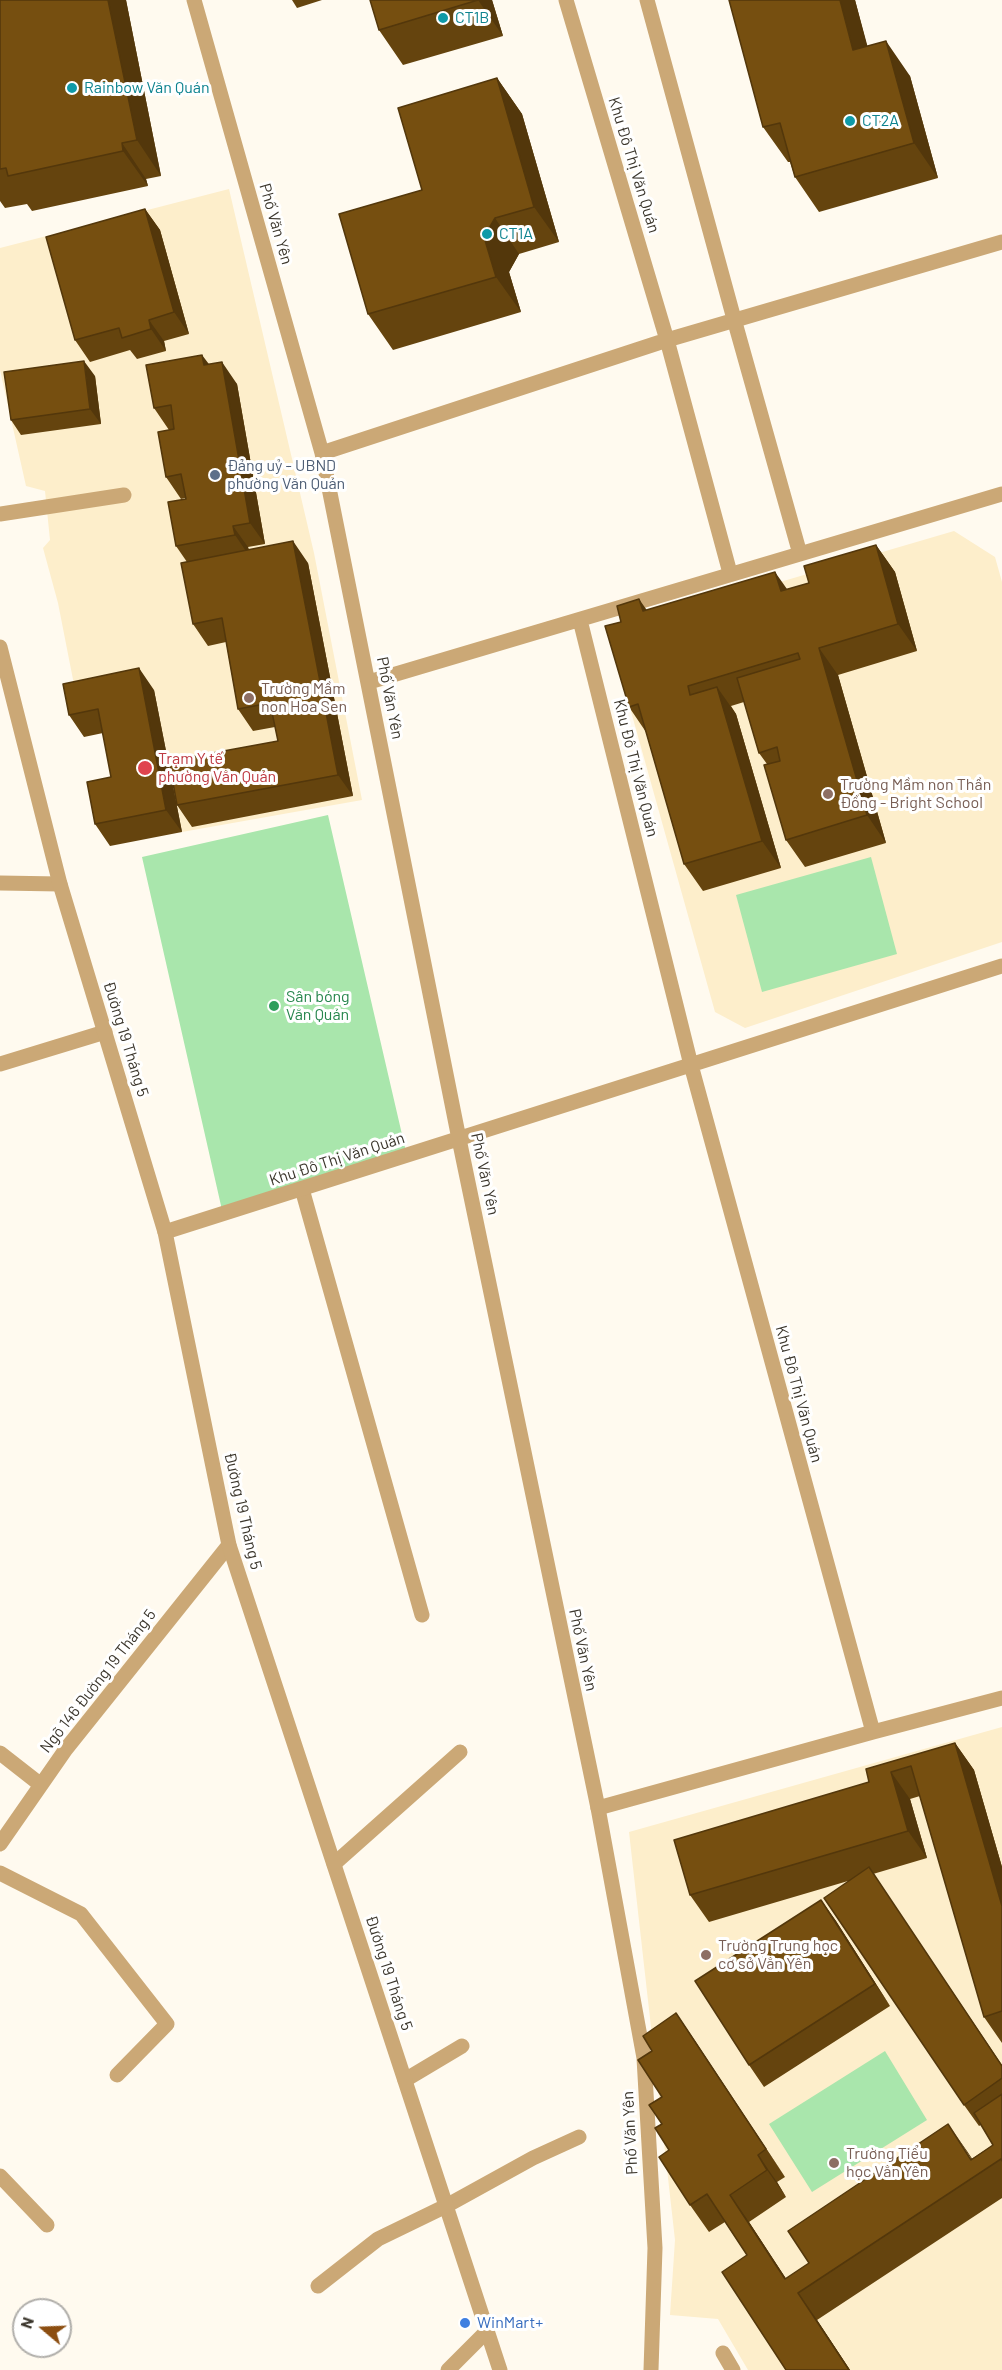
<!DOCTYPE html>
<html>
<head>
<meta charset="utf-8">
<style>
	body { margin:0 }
	#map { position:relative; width:1002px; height:2370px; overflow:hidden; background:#fffaef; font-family:Barlow,sans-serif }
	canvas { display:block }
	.north { position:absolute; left:12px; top:2298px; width:60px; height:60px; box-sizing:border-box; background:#fff; border:2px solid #b1afab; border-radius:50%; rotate:289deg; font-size:16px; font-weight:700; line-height:24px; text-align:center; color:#3b362c }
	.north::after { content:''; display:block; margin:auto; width:21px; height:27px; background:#8c4e11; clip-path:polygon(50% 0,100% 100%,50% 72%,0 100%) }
</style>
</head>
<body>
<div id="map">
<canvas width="1002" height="2370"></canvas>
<div class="north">N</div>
</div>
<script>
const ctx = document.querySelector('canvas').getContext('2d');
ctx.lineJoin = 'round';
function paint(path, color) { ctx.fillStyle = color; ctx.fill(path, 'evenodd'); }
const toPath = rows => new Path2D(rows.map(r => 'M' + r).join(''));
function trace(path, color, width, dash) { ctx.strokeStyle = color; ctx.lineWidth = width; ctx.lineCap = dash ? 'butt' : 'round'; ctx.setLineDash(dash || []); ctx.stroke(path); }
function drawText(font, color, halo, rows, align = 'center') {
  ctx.font = font + ' Barlow,sans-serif'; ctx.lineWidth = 6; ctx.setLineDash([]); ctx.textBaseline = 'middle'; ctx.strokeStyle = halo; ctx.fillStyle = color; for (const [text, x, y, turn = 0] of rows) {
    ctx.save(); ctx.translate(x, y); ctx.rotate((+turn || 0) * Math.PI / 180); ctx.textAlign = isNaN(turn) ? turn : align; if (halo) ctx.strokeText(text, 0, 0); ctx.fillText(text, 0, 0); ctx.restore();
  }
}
paint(toPath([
	[229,189,314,553,362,800,182,832,154,690,78,705,58,603,43,548,50,540,45,491,26,486,0,370,0,248],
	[954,531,995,557,1002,582,1002,942,745,1028,715,1012,613,647,623,628],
	[1002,1727,1002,2370,748,2370,718,2319,670,2315,675,2240,629,1832]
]), '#fdeecb');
paint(toPath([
	[328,815,407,1156,222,1210,142,857],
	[871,857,897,954,762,992,736,895],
	[885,2051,927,2120,812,2192,769,2124]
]), '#a9e6ac');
trace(toPath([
	[0,514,124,495],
	[0,883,60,884],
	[0,1064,105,1032],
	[302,1189,422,1615],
	[0,1753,41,1785],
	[598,1808,644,2058,655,2248,651,2370],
	[0,1844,66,1749,229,1545],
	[334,1864,460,1752],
	[0,1873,81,1914,167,2024,117,2075],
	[0,2176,47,2225],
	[318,2286,378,2239,446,2206,533,2158,579,2137],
	[723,2353,733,2370],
	[448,2370,487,2331]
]), '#cba876', 15);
trace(toPath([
	[194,0,322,453,459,1139,598,1808,873,1732,1002,1698],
	[566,0,667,340,730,573],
	[647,0,734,319,800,554],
	[322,453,667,340,1002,242],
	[580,620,691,1065,873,1732],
	[369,682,1002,494],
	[165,1232,1002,966],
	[405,2080,462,2046]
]), '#cba876', 15);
trace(toPath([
	[0,647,60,884,165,1232,229,1545,500,2370]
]), '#cba876', 15);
paint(toPath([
	[0,0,126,0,161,176,146,179,148,186,32,211,27,204,5,208,0,201],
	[292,0,322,0,297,8],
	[370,0,492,0,503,36,403,65,379,30],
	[729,0,855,0,867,46,910,76,938,178,819,212,795,177,790,162,788,162,763,127],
	[497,78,522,114,559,242,519,254,509,272,521,312,393,350,368,314],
	[145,209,160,230,189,334,164,341,166,351,137,359,130,350,90,362,75,340],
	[209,364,237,384,265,544,248,547,249,550,308,563,353,796,192,827,177,805,278,741,275,727,253,731,238,709,226,642,208,646,193,624,187,562,176,546,186,499,185,498,181,499,166,477,169,430,154,408],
	[95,376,101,424,21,435,11,420],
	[876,545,895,572,917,651,838,675,886,843,805,867,786,840,767,764,759,753,744,702,731,706,736,714,781,868,703,891,684,864,646,732,629,707,621,622,647,610,788,589,809,583],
	[154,690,182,832,110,846,95,824,111,777,103,733,84,737,69,715],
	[955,1743,974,1770,1002,1867,1002,2043,984,2017,920,1796,910,1799,927,1858,873,1874,1002,2065,1002,2198,817,2320,850,2370,786,2370,747,2255,725,2222,709,2232,690,2205,669,2150,662,2124,662,2097,652,2051,676,2013,695,2041,785,2177,777,2182,786,2197,749,2222,786,2279,993,2145,981,2125,979,2126,964,2105,848,1881,709,1922,690,1895,869,1782],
	[821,1900,836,1921,890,2006,764,2087,749,2065]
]), '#65440e');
paint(toPath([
	[108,0,126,0,161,176,137,140],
	[478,0,492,0,503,36],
	[840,0,855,0,878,85,853,50],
	[886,41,910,76,938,178,914,143],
	[497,78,522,114,559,242,534,207],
	[122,143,146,179,148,186,123,151],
	[145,209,160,230,189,334,174,312],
	[495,218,519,254,509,272,521,312,496,277,484,237],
	[149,320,164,341,166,351,151,329],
	[202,355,218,376,204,365],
	[84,361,95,376,101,424,90,409],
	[222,362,237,384,265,544,250,523],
	[233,526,248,547,250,557,235,535],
	[293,541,308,563,353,796,338,775],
	[876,545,895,572,917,651,898,624],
	[775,572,794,599,781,591],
	[639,599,658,626,643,611],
	[819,648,838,675,886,843,867,815],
	[139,668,154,690,182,832,166,810],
	[717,687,736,714,781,868,762,841],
	[955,1743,974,1770,1002,1867,1002,1906],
	[891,1772,910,1799,927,1858,908,1831],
	[821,1900,836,1921,890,2006,875,1984],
	[676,2013,695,2041,785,2177,766,2149],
	[948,2124,967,2151,981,2172,980,2172],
	[758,2155,777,2182,786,2197,767,2170],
	[730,2195,749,2222,804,2306,785,2279],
	[798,2293,817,2320,850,2370,849,2370]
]), '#53370b');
const building = toPath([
	[0,0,108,0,137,140,122,143,123,151,8,176,6,168,0,169,0,0],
	[370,0,478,0,379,30,370,0],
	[729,0,840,0,853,50,886,41,914,143,795,177,780,123,763,127,729,0],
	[497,78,534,207,495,218,484,237,496,277,368,314,339,214,422,190,398,108,497,78],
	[145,209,174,312,149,320,151,329,122,338,119,328,75,340,46,237,145,209],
	[202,355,204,365,222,362,250,523,233,526,235,535,176,546,168,502,186,499,181,474,166,477,158,432,174,429,171,405,154,408,146,365,202,355],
	[84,361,90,409,11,420,4,372,84,361],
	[293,541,338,775,177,805,169,761,278,741,270,703,238,709,222,618,193,624,181,563,293,541],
	[876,545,898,624,819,648,867,815,786,840,764,765,780,761,777,747,759,753,737,678,800,659,798,653,688,686,690,695,717,687,762,841,684,864,638,704,629,707,605,626,621,622,617,606,639,599,643,611,775,572,781,591,809,583,804,566,876,545],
	[139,668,166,810,95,824,87,782,111,777,98,709,69,715,63,684,139,668],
	[955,1743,1002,1906,1002,2011,984,2017,911,1766,891,1772,908,1831,690,1895,674,1840,869,1782,866,1769,955,1743],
	[869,1867,1002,2066,1002,2078,964,2105,824,1898,869,1867],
	[821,1900,875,1984,749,2065,695,1981,821,1900],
	[676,2013,766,2149,758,2155,767,2170,730,2195,785,2279,809,2263,788,2231,948,2124,971,2160,993,2145,974,2113,1002,2094,1002,2161,1001,2159,798,2293,849,2370,786,2370,722,2272,747,2255,707,2194,690,2205,659,2157,669,2150,655,2128,662,2124,649,2105,662,2097,638,2060,652,2051,643,2036,676,2013]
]);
paint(building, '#764f10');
trace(building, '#53370b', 1.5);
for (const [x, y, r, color] of [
	[443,18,6,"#0f9aa8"],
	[72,88,6,"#0f9aa8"],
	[850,121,6,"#0f9aa8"],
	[487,234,6,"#0f9aa8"],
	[215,475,6,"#5c6f8a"],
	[249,698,6,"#8d6e63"],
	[145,768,8,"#e0444e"],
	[828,794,6,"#8d6e63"],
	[274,1006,6,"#2e9e5b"],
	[706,1955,6,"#8d6e63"],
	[834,2163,6,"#8d6e63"],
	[465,2323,6,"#3f7fe0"]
]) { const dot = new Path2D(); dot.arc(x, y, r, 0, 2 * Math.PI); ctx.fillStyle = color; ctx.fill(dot); trace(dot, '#fff', 2); }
drawText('16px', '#0d838f', '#fff', [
	["CT1B",455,18],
	["Rainbow Văn Quán",84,88],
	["CT2A",862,121],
	["CT1A",499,234]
], 'left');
drawText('16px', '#3b362c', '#fff', [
	["Khu Đô Thị Văn Quán",634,165,73],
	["Phố Văn Yên",276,224,74],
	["Phố Văn Yên",390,698,79],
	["Khu Đô Thị Văn Quán",636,768,76],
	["Đường 19 Tháng 5",126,1039,73],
	["Khu Đô Thị Văn Quán",337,1159,-18],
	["Phố Văn Yên",485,1174,78],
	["Khu Đô Thị Văn Quán",799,1394,75],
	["Đường 19 Tháng 5",243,1511,77],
	["Phố Văn Yên",583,1650,78],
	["Ngõ 146 Đường 19 Tháng 5",98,1681,-52],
	["Đường 19 Tháng 5",389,1973,72],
	["Phố Văn Yên",630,2133,-93]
]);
drawText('16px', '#4e5e75', '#fff', [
	["Đảng uỷ - UBND",227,466],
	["phường Văn Quán",227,484]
], 'left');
drawText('16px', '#785e54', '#fff', [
	["Trường Mầm",261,689],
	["non Hoa Sen",261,707],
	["Trường Mầm non Thần",840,785],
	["Đồng - Bright School",840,803],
	["Trường Trung học",718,1946],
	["cơ sở Văn Yên",718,1964],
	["Trường Tiểu",846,2154],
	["học Văn Yên",846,2172]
], 'left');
drawText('16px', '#be3a42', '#fff', [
	["Trạm Y tế",158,759],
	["phường Văn Quán",158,777]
], 'left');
drawText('16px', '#27864d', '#fff', [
	["Sân bóng",286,997],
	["Văn Quán",286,1015]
], 'left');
drawText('16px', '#366cbe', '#fff', [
	["WinMart+",477,2323]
], 'left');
</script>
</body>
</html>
